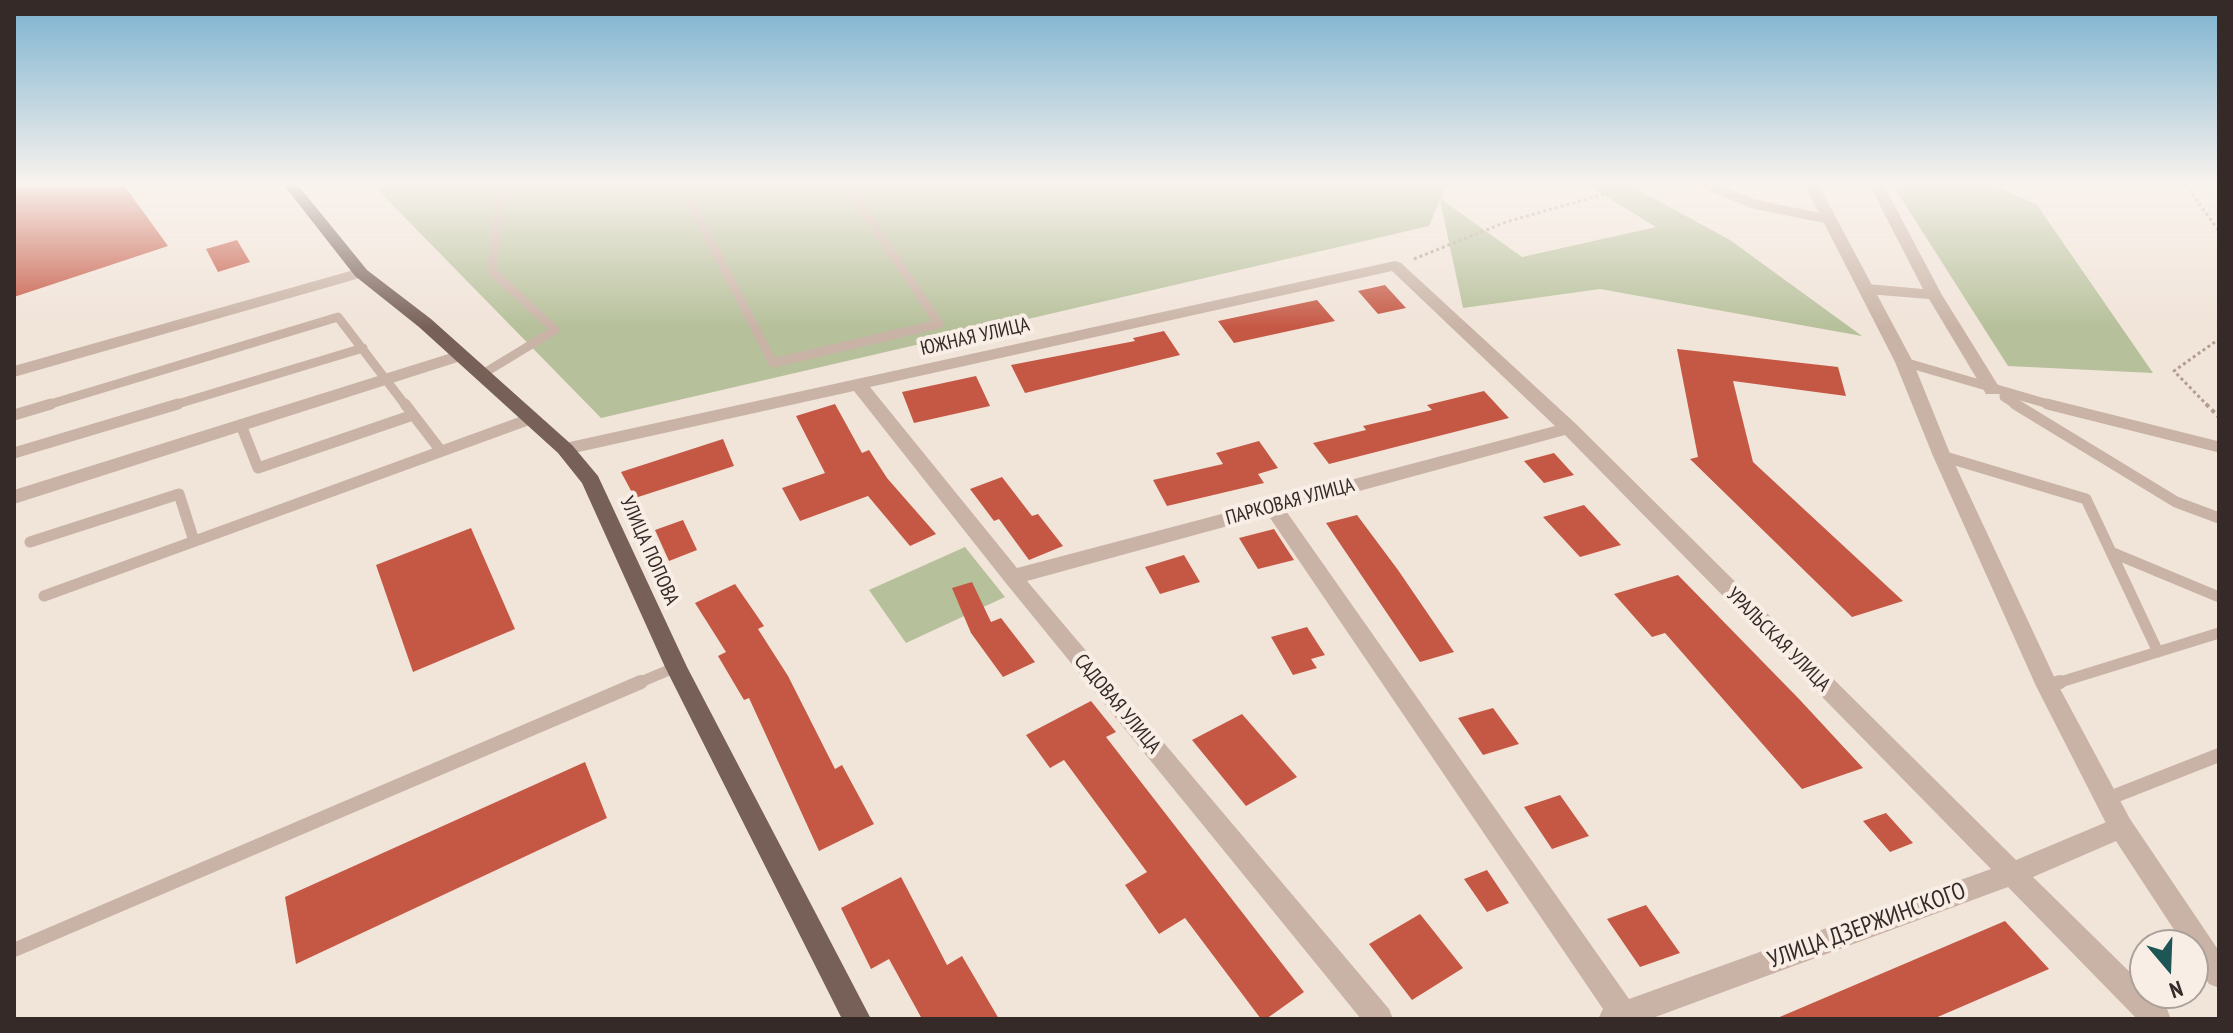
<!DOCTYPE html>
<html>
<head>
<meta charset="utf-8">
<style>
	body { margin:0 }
	#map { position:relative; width:2233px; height:1033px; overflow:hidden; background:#f1e4d9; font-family:"PT Sans Narrow",sans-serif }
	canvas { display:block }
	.frame { position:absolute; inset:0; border:16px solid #352a27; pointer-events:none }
	.north { position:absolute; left:2129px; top:929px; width:80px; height:80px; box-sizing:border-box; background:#f9eee6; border:2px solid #aba09a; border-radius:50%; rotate:161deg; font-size:22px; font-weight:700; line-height:32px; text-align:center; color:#352a27 }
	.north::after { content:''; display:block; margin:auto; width:28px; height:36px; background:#1d5655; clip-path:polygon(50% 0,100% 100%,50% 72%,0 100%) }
</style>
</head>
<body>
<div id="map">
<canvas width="2233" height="1033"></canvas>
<div class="frame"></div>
<div class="north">N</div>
</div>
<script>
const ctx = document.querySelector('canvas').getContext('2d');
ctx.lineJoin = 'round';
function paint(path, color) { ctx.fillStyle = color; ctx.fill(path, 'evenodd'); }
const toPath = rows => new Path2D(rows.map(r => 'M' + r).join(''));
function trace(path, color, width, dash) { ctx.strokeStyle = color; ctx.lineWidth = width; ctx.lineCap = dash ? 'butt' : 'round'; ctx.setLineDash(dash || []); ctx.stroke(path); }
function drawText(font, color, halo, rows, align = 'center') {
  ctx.font = font + ' "PT Sans Narrow",sans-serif'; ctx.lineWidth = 8; ctx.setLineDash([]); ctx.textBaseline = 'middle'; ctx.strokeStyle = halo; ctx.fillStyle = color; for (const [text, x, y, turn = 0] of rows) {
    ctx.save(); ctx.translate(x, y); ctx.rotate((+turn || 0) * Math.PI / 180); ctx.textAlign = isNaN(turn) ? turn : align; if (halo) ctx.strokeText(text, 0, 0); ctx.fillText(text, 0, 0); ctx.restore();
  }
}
paint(toPath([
	[372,184,1447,184,1441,199,1522,257,1656,227,1586,184,1635,184,1642,192,1730,240,1862,336,1600,289,1463,308,1440,200,1429,226,601,418],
	[1892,184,1991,184,2037,205,2153,373,2008,366],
	[965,547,1005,597,906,643,869,590]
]), '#b6c09a');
paint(toPath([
	[14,184,123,184,168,246,14,297],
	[237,240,250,262,218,272,206,249],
	[1385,285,1406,308,1378,314,1358,291],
	[1317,300,1335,321,1234,343,1218,321],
	[1164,331,1180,355,1025,393,1011,365,1135,341,1133,338],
	[1677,349,1838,367,1846,396,1733,381,1753,462,1903,601,1852,617,1690,459,1698,457],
	[976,376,990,406,914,423,902,392],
	[1484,391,1509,418,1329,464,1313,443,1366,430,1363,426,1432,410,1427,405],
	[835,404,862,453,869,450,887,478,936,534,910,546,868,496,800,521,782,488,825,473,796,416],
	[723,439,734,466,635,498,621,472],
	[1259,441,1278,468,1258,474,1264,483,1167,506,1153,480,1223,464,1216,453],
	[1554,453,1574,475,1544,483,1524,461],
	[1002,477,1032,516,1038,514,1063,546,1029,560,999,519,994,521,970,489],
	[1584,505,1621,545,1580,557,1543,517],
	[1357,515,1398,570,1454,652,1420,662,1326,523],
	[683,520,697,550,669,561,655,530],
	[471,528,515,629,413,672,376,565],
	[1274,529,1294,560,1258,569,1239,538],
	[1184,555,1200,582,1160,594,1145,567],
	[1678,575,1800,700,1863,768,1802,789,1665,633,1652,637,1614,594],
	[972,582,991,622,1001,618,1035,662,1003,677,971,633,952,588],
	[735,584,764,626,758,629,788,676,835,769,842,765,874,824,819,851,749,698,744,700,718,656,726,652,695,603],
	[1307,627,1325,655,1311,659,1317,668,1293,675,1271,637],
	[1091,701,1116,732,1106,737,1304,992,1266,1019,1261,1019,1185,918,1159,934,1125,885,1147,872,1064,760,1050,768,1026,735],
	[1493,708,1519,744,1483,755,1458,718],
	[1242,714,1297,777,1246,806,1192,740],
	[585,762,607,818,296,964,285,897],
	[1560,795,1589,836,1552,849,1524,807],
	[1886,813,1913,843,1890,852,1863,821],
	[1487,870,1509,903,1487,912,1464,879],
	[901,877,947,965,962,956,999,1019,922,1019,889,959,871,969,841,908],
	[1646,905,1680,953,1640,967,1607,919],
	[1420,914,1463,968,1412,1000,1369,944],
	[2005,921,2049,969,1933,1019,1775,1019]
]), '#c55844');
trace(toPath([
	[2185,184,2219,231],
	[1414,259,1506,222,1639,184],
	[2208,406,2174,371,2219,339]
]), '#b59d90', 3, [3, 3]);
trace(toPath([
	[2206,404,2219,417]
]), '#b59d90', 4, [4, 4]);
trace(toPath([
	[681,184,773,363,939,324,850,190,852,184],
	[1704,184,1754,204,1832,220],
	[1904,362,2055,406],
	[481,375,555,330,492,271,501,184],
	[2004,397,2018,406],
	[44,406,338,317,406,406],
	[171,406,363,348]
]), '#c9b3a6', 9);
trace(toPath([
	[405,404,441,451],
	[2015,404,2176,502,2219,518],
	[2047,404,2219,447],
	[14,415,51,404],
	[241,425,258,468,413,415],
	[14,453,178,404],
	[1942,456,2086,499,2158,652],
	[30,542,179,494,194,541],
	[2111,552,2219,597],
	[44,596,530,419],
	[636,684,676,667],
	[2054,684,2219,633]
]), '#c9b3a6', 11);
trace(toPath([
	[2047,686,2060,682],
	[2107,799,2219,755],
	[14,950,641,682]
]), '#c9b3a6', 14);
paint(toPath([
	[1869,184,1883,184,1942,295,2001,390,1998,394,1986,394,1929,299,1867,294,1859,289,1867,284,1923,289,1869,184],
	[1395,261,1401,263,1576,424,2016,860,2121,816,2130,819,2134,827,2130,835,2033,877,2145,987,2145,993,2151,993,2167,1009,2171,1019,2137,1019,2008,887,1650,1019,1598,1019,1603,1009,1268,515,1027,581,1389,1009,1393,1019,1361,1019,1005,582,854,391,565,455,556,449,565,443,1395,261],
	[1392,271,1555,426,1017,568,870,387,1392,271],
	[1565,435,1991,869,1629,999,1286,511,1565,435],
	[361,268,369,273,367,276,14,377,14,366,361,268],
	[458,351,464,352,467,356,464,360,14,504,14,490,458,351]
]), '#c9b3a6');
paint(toPath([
	[1804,184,1818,184,1913,362,1951,456,2058,685,2130,819,2219,951,2219,988,2209,984,2193,959,2193,945,2184,945,2112,835,2036,686,1933,456,1895,362,1804,184]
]), '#c9b3a6');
paint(toPath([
	[283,184,297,184,367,270,431,319,572,445,598,476,687,667,871,1019,842,1019,665,667,582,483,558,453,419,327,355,276,283,184]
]), '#776058');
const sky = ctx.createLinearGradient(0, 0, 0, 328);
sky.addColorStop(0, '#7bb2d0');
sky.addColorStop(0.56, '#f9f3ee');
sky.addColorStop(1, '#f9f3ee00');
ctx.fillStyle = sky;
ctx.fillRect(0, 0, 2233, 328);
drawText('20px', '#352a27', '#f9eee6', [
	["ЮЖНАЯ УЛИЦА",975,337,-13],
	["ПАРКОВАЯ УЛИЦА",1290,502,-15],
	["УЛИЦА ПОПОВА",649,551,66],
	["УРАЛЬСКАЯ УЛИЦА",1778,640,45],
	["САДОВАЯ УЛИЦА",1117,704,50]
]);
drawText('24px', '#352a27', '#f9eee6', [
	["УЛИЦА ДЗЕРЖИНСКОГО",1867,926,-20]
]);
</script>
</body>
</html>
